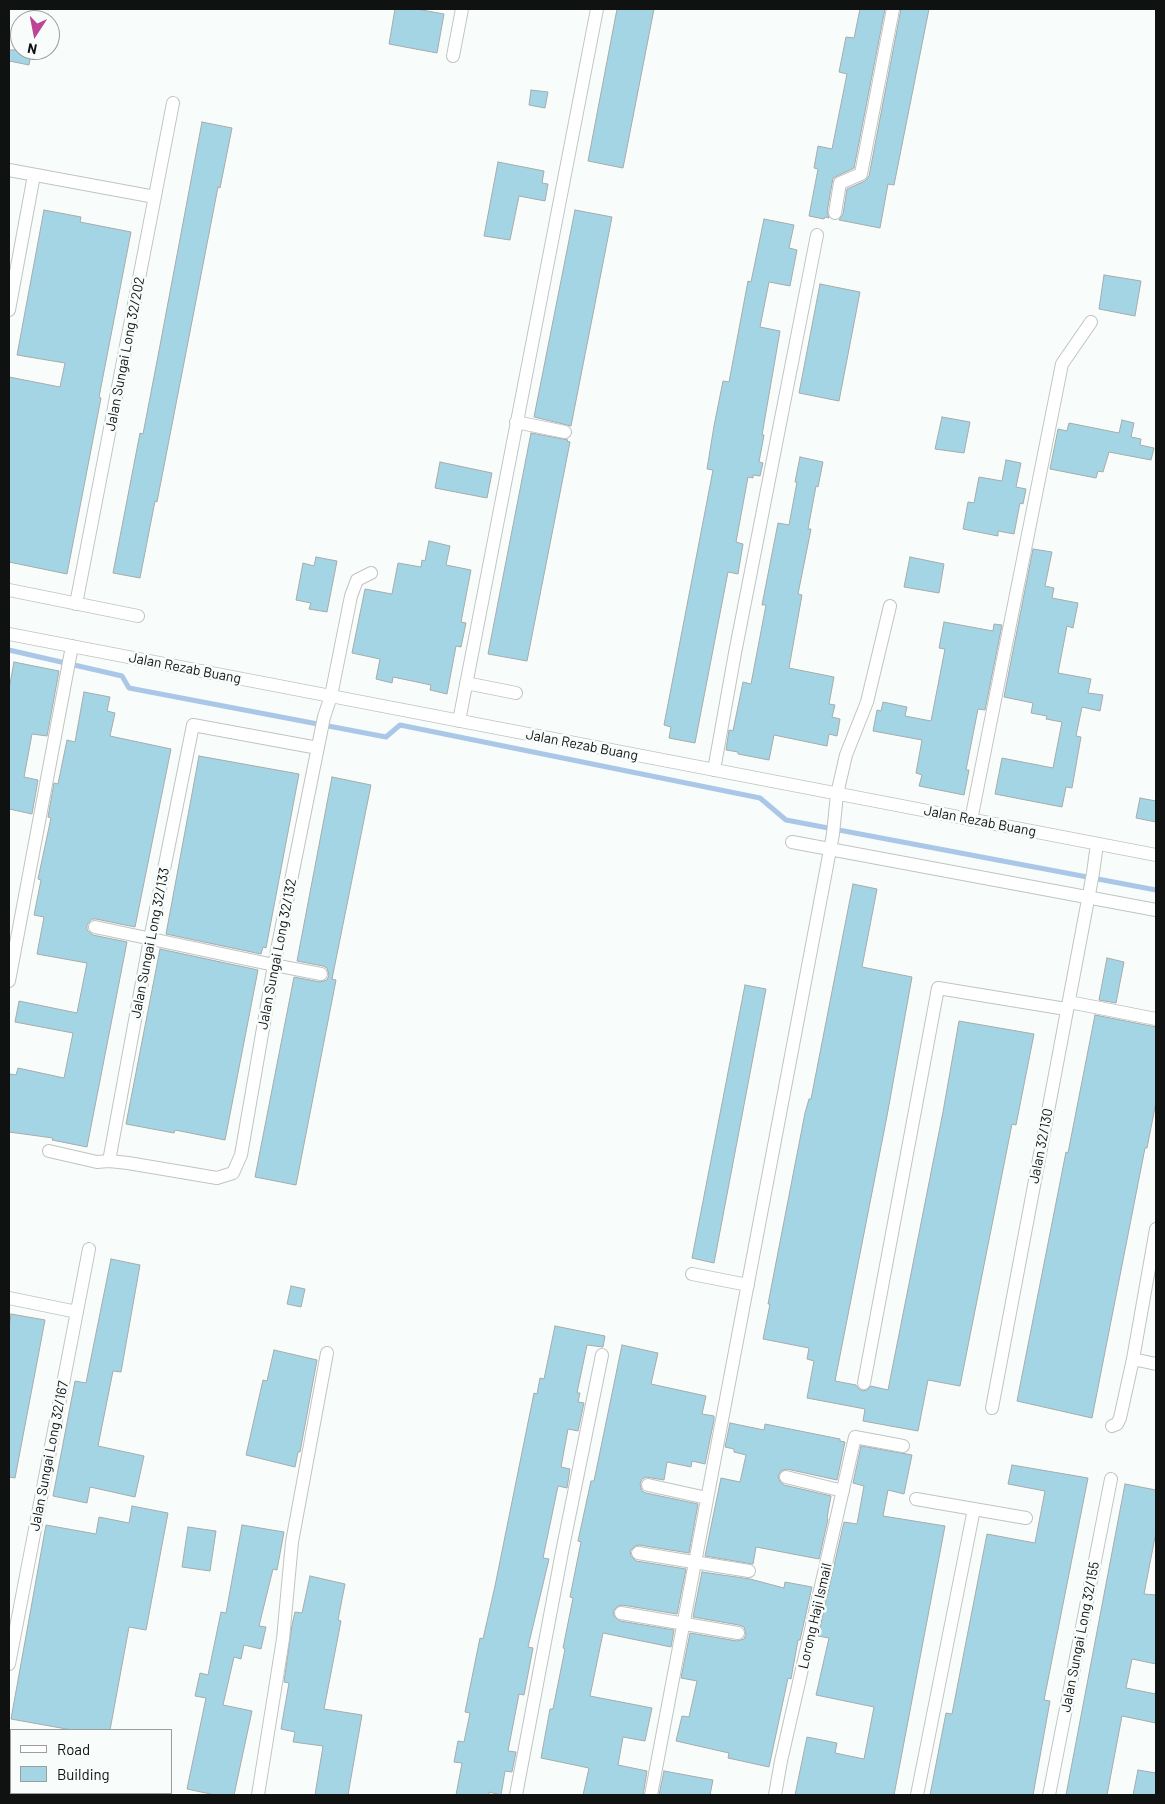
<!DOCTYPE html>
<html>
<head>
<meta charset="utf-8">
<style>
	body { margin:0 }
	#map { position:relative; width:1165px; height:1804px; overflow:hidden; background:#f8fcfb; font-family:Barlow,sans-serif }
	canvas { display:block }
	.frame { position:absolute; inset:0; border:10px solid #101211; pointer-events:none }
	.legend { position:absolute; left:10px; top:1729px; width:162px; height:65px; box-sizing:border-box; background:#f8fcfb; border:1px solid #9b9e9d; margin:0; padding:6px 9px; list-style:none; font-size:15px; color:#101211 }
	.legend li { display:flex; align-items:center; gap:10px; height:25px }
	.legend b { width:25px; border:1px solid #9b9e9d }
	.north { position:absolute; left:10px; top:10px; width:50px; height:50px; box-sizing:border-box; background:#f8fcfb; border:1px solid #9b9e9d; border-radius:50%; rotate:191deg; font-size:14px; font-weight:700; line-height:20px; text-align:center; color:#101211 }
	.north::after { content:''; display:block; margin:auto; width:18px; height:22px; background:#bd4497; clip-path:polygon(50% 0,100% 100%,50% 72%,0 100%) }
</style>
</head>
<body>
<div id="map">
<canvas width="1165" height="1804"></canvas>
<div class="frame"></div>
<ul class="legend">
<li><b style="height:6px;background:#fff"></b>Road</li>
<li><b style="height:14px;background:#a4d5e5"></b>Building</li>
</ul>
<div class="north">N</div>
</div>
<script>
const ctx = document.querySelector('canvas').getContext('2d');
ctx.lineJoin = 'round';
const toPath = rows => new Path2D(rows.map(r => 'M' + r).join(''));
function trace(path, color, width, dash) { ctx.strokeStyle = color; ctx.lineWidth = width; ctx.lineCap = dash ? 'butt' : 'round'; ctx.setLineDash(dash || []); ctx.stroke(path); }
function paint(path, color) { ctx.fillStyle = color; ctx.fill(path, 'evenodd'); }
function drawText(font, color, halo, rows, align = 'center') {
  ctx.font = font + ' Barlow,sans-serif'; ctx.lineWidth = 5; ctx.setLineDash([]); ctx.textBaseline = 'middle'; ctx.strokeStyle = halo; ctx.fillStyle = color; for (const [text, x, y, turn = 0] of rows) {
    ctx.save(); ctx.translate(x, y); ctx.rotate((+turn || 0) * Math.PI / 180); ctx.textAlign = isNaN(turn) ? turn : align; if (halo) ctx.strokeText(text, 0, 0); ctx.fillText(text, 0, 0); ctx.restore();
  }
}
trace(toPath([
	[9,650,122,676,129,688,386,737,400,725,760,798,786,820,1156,890]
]), '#abc7e8', 5);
const building = toPath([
	[395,9,416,9,444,14,437,53,389,44,395,9],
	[617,9,654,9,623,168,588,161,617,9],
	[860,9,885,9,854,168,833,178,827,212,829,218,825,217,824,219,809,216,818,169,814,168,818,146,832,149,847,74,839,72,846,37,854,38,860,9],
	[901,9,929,9,894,185,888,184,880,228,839,220,843,214,847,189,865,181,869,176,901,9],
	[9,50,32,50,29,65,9,61,9,50],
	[531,90,548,92,545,108,529,105,531,90],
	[202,122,232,128,220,188,218,187,157,502,155,501,140,578,113,573,140,433,143,434,158,356,202,122],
	[498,162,544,171,542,183,548,184,545,201,519,196,510,240,484,236,498,162],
	[44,210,81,217,80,222,131,232,99,397,101,398,67,574,9,562,9,377,60,387,65,363,17,355,44,210],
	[575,210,612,217,571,426,534,417,575,210],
	[764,219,794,225,789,248,797,250,790,286,769,282,760,327,780,331,762,435,764,435,759,462,763,463,760,476,753,475,753,478,748,477,736,542,743,544,738,574,728,572,695,743,669,738,671,727,664,725,713,470,707,469,714,426,723,381,729,382,748,281,751,282,764,219],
	[1104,275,1141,281,1135,316,1099,309,1104,275],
	[820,284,860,292,839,401,799,393,820,284],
	[942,417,970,422,964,453,935,449,942,417],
	[1122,420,1134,423,1131,437,1141,439,1140,445,1154,448,1151,460,1109,452,1103,472,1098,471,1096,478,1050,469,1058,429,1067,431,1069,423,1119,433,1122,420],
	[531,433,568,440,567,441,570,442,527,661,488,654,531,433],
	[800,457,823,462,818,487,816,486,808,529,811,529,798,594,802,595,789,668,834,677,829,704,835,705,832,717,840,719,837,736,829,734,827,746,774,735,769,760,738,754,738,752,726,750,729,730,733,731,743,682,751,684,766,605,762,605,778,523,789,525,797,482,795,482,800,457],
	[1006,460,1021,463,1016,487,1026,489,1023,504,1020,503,1014,534,998,531,998,536,963,529,968,502,974,503,979,477,1002,481,1006,460],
	[440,462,492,473,487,498,435,488,440,462],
	[429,541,450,546,446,565,471,570,461,622,466,623,461,647,456,646,447,694,430,690,431,685,393,677,392,683,376,679,380,659,352,653,365,589,392,594,398,563,421,567,422,560,425,561,429,541],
	[1033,549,1052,552,1045,586,1054,588,1052,598,1078,603,1073,628,1067,626,1058,673,1091,679,1088,693,1103,695,1100,711,1082,707,1076,736,1081,737,1072,788,1066,787,1062,807,995,794,1002,758,1053,768,1062,722,1046,719,1047,716,1031,713,1033,703,1004,697,1033,549],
	[316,557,337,561,327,612,309,609,311,603,296,600,303,563,314,566,316,557],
	[910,557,944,564,939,593,904,587,910,557],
	[944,622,993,631,994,624,1002,625,985,710,978,709,966,770,969,770,964,795,919,786,922,775,916,773,922,740,873,731,877,710,881,711,883,702,907,707,905,716,931,721,945,649,939,648,944,622],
	[14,662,59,671,47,736,32,734,24,777,38,780,32,814,9,809,9,689,14,662],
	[84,692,110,697,107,711,115,713,110,736,171,749,135,927,96,919,92,919,87,925,87,930,93,935,127,942,87,1147,52,1140,53,1138,9,1132,9,1081,10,1074,16,1075,18,1068,64,1078,73,1033,15,1022,19,1001,77,1013,87,963,37,954,44,917,34,915,41,880,38,879,51,818,48,817,54,783,58,784,67,740,75,742,84,692],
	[199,756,299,774,266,948,263,947,261,954,166,934,199,756],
	[332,777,371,785,332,979,336,980,296,1185,255,1177,294,977,320,982,327,980,329,975,327,968,323,966,297,961,332,777],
	[1140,798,1156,801,1156,822,1136,818,1140,798],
	[853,884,877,889,862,967,912,977,887,1116,835,1381,856,1385,859,1389,863,1391,867,1390,871,1386,888,1390,943,1112,959,1021,1034,1034,1016,1125,1012,1124,960,1386,928,1380,918,1431,863,1421,865,1409,807,1398,814,1361,807,1359,809,1348,763,1339,770,1304,768,1304,805,1113,809,1099,811,1099,853,884],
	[160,949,258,970,225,1140,175,1130,174,1133,126,1124,160,949],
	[1107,958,1124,962,1116,1003,1099,1000,1107,958],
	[745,985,766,989,714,1263,692,1258,745,985],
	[1095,1015,1156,1027,1156,1102,1147,1148,1145,1148,1092,1418,1017,1401,1066,1152,1068,1153,1095,1015],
	[111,1259,140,1265,121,1372,113,1371,98,1446,144,1456,135,1497,90,1487,87,1503,53,1496,75,1381,86,1383,111,1259],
	[291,1286,305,1289,301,1307,287,1304,291,1286],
	[11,1314,45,1320,15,1478,9,1477,9,1327,11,1314],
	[555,1326,605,1336,603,1347,587,1345,577,1393,580,1393,578,1402,584,1403,578,1431,568,1429,561,1467,570,1469,567,1488,558,1486,543,1558,549,1559,528,1647,533,1648,524,1695,519,1694,508,1751,516,1752,512,1772,505,1771,501,1795,489,1792,489,1795,456,1795,462,1763,454,1762,458,1741,464,1742,470,1713,465,1712,480,1638,483,1639,495,1586,534,1393,537,1394,540,1378,544,1379,555,1326],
	[622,1345,658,1353,651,1384,706,1396,702,1414,714,1416,714,1420,705,1464,692,1461,691,1467,667,1462,664,1480,646,1477,642,1479,640,1484,642,1491,646,1493,698,1504,689,1553,639,1545,635,1546,630,1551,631,1556,636,1561,686,1569,677,1614,622,1605,618,1606,613,1611,614,1616,620,1621,674,1630,671,1647,603,1633,590,1696,652,1708,645,1741,623,1737,618,1765,647,1771,643,1795,583,1795,589,1768,541,1758,550,1709,553,1709,565,1649,563,1648,573,1598,570,1597,581,1542,578,1541,591,1481,594,1481,622,1345],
	[274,1350,317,1360,300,1452,298,1452,295,1467,246,1455,263,1380,267,1381,274,1350],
	[730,1423,764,1430,765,1424,840,1439,840,1441,845,1442,837,1480,787,1469,781,1471,778,1476,780,1482,784,1485,831,1496,827,1518,828,1519,819,1559,756,1547,753,1564,705,1556,721,1478,740,1482,746,1455,734,1452,734,1449,725,1447,730,1423],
	[861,1446,912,1455,904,1494,888,1490,883,1516,945,1526,894,1795,795,1795,807,1737,837,1743,835,1753,864,1759,874,1707,816,1695,829,1638,818,1636,844,1522,857,1524,864,1486,853,1483,861,1446],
	[1012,1465,1088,1478,1044,1700,1050,1701,1033,1795,930,1795,946,1713,952,1714,987,1534,1035,1543,1045,1491,1008,1484,1012,1465],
	[1125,1484,1156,1490,1156,1532,1144,1594,1156,1595,1156,1664,1132,1659,1126,1688,1156,1694,1156,1723,1122,1716,1107,1795,1066,1795,1125,1484],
	[132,1506,168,1513,146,1630,129,1627,110,1730,72,1730,11,1719,46,1525,96,1534,99,1517,129,1523,132,1506],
	[242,1525,284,1532,277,1570,273,1569,259,1626,266,1627,261,1649,244,1645,241,1659,234,1657,223,1705,252,1711,234,1795,215,1795,187,1789,206,1698,195,1696,200,1673,208,1675,221,1612,226,1613,242,1525],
	[188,1527,216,1531,210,1571,182,1567,188,1527],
	[702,1572,750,1579,784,1588,785,1582,812,1587,800,1640,798,1640,791,1679,788,1678,769,1767,728,1758,729,1753,676,1741,682,1716,689,1717,697,1681,681,1678,690,1633,737,1641,744,1639,746,1634,744,1627,739,1625,693,1617,702,1572],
	[310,1576,345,1584,338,1620,341,1621,324,1709,362,1715,348,1795,315,1795,323,1746,293,1742,295,1732,281,1729,289,1683,284,1682,292,1625,295,1612,302,1613,310,1576],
	[1138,1770,1156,1773,1156,1795,1133,1795,1138,1770],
	[664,1771,713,1780,710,1795,659,1795,664,1771]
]);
paint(building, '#a4d5e5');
trace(building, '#a7abac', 1);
const street = toPath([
	[453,56,462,9],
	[9,170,155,197],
	[835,213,840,183,861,174,893,9],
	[9,310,34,175],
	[516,422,565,432],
	[9,590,138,616],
	[76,604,173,103],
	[9,634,1156,855],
	[466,683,516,693],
	[459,721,597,9],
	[714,770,735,653,817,235],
	[971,820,1062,364,1091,322],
	[792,842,1156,910],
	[95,927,274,965,321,974],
	[9,981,72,646],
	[1069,1002,1156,1019],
	[49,1151,97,1162,109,1161,128,1163,217,1178,233,1173,241,1155,274,965,324,717,331,696,351,596,357,580,371,573],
	[109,1161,150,939,193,725,318,748],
	[692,1274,748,1285],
	[9,1298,77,1312],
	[1133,1359,1156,1364],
	[864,1383,938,988,1066,1009],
	[992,1408,1093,873,1097,844],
	[1112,1426,1117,1424,1120,1418,1133,1359,1156,1229],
	[786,1477,843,1491],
	[648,1485,707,1498],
	[916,1499,1026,1518],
	[638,1553,749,1571],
	[621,1613,738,1633],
	[9,1664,89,1249],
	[9,1745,11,1746],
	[9,1788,11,1788],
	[34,1793,46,1795],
	[258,1795,283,1639,292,1542,327,1353],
	[516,1795,562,1552,602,1355],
	[651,1795,833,834,837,794,846,755,867,702,890,606],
	[775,1795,781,1761,855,1437,903,1446],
	[917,1795,974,1509],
	[1049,1795,1111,1479]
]);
trace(street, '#c0c4c3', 14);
trace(street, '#fff', 12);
drawText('14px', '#101211', '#f8fcfb', [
	["Jalan Sungai Long 32/202",125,354,-79],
	["Jalan Rezab Buang",185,668,11],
	["Jalan Rezab Buang",582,745,11],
	["Jalan Rezab Buang",980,821,11],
	["Jalan Sungai Long 32/133",150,943,-79],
	["Jalan Sungai Long 32/132",277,954,-79],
	["Jalan 32/130",1041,1146,-79],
	["Jalan Sungai Long 32/167",49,1456,-79],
	["Lorong Haji Ismail",815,1616,-77],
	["Jalan Sungai Long 32/155",1080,1637,-79]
]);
</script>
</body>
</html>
